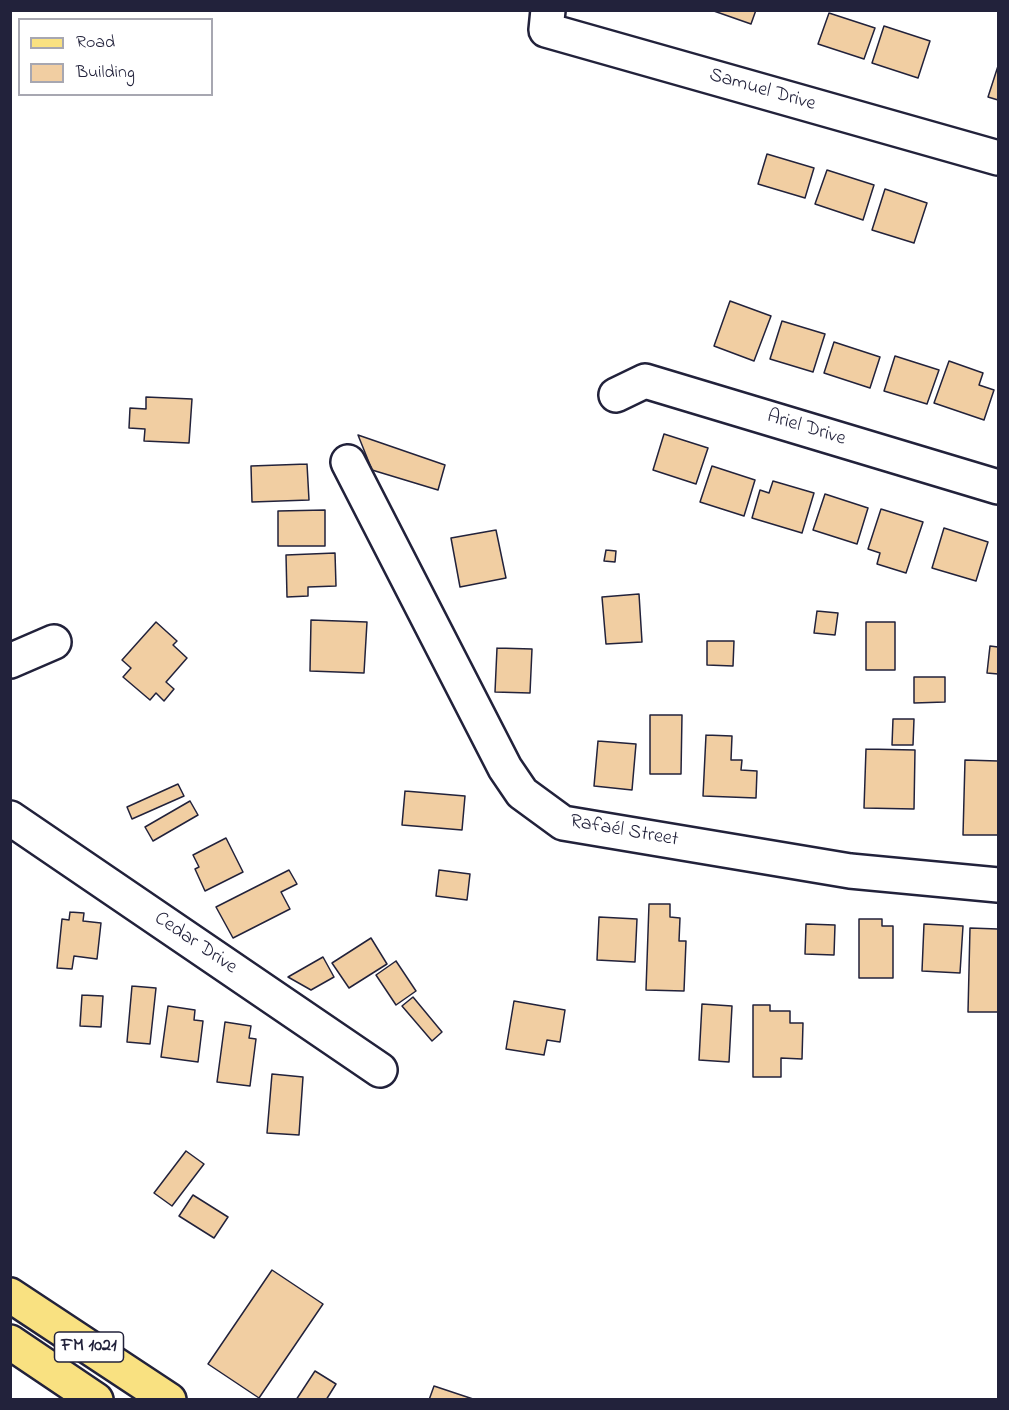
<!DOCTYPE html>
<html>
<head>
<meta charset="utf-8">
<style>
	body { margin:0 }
	#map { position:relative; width:1009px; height:1410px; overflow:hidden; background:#fff; font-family:"Indie Flower",sans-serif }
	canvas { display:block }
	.frame { position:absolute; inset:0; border:12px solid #22223b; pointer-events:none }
	.legend { position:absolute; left:18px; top:18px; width:195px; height:78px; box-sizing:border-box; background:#fff; border:2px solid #a7a7b1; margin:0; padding:8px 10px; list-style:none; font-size:18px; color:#22223b }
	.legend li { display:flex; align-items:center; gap:12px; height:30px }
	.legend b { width:30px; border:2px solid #a7a7b1 }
</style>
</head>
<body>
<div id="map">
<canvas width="1009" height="1410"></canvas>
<div class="frame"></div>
<ul class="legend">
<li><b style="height:8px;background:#f9e181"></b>Road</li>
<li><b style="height:16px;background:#f1cea2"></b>Building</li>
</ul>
</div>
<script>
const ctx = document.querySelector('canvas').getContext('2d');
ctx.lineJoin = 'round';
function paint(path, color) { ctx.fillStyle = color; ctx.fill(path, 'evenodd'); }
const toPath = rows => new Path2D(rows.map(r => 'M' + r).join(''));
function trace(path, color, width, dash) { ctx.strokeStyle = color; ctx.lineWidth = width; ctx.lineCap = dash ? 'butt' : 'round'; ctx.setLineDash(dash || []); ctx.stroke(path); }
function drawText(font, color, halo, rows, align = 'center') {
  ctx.font = font + ' "Indie Flower",sans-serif'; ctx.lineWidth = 5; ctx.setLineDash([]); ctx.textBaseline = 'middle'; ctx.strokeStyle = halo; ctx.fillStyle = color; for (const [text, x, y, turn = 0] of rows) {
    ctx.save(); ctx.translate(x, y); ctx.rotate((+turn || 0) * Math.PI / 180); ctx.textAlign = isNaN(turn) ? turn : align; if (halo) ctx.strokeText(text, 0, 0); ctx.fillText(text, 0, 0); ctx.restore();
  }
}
const building = toPath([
	[711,10,756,10,751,24,711,10],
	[829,13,875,28,864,59,818,44,829,13],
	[884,26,930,41,918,78,872,63,884,26],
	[998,66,998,100,988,97,998,66],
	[767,154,814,168,805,198,758,184,767,154],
	[827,170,874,185,863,220,815,204,827,170],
	[885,189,927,203,914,243,872,230,885,189],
	[730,301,771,316,754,361,714,346,730,301],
	[782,321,825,334,813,372,770,359,782,321],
	[834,342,880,357,870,388,824,373,834,342],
	[895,356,939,370,927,404,884,391,895,356],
	[949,361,983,373,979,385,994,390,984,420,934,403,949,361],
	[146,397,192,399,189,443,144,441,145,429,129,428,130,408,146,409,146,397],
	[664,434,708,448,696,484,653,470,664,434],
	[358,435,445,465,438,490,372,470,358,435],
	[307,464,309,500,252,502,251,466,307,464],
	[712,466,755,480,744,516,700,502,712,466],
	[773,481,814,493,802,533,752,518,760,490,769,493,773,481],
	[825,494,868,508,857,544,813,530,825,494],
	[881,509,923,522,906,573,877,564,880,553,868,549,881,509],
	[325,510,325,546,278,546,278,511,325,510],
	[944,528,988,542,976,581,932,568,944,528],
	[496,530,506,578,460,587,451,538,496,530],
	[606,550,616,551,615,562,604,561,606,550],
	[335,553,336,586,308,587,308,596,287,597,286,555,335,553],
	[639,594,642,642,606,644,602,597,639,594],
	[817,611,838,613,835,635,814,633,817,611],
	[311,620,367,622,364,673,310,671,311,620],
	[156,622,177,641,173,645,187,658,166,682,174,689,164,701,156,693,150,700,123,677,131,668,122,660,156,622],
	[866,622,895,622,895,670,866,670,866,622],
	[707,641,734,641,733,666,707,665,707,641],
	[990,646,998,647,998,674,987,673,990,646],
	[497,648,532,649,530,693,495,692,497,648],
	[914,677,945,677,945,702,914,703,914,677],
	[650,715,682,715,681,774,650,774,650,715],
	[893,719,914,719,913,745,892,745,893,719],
	[706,735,732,736,731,760,742,760,741,770,757,771,756,798,703,796,706,735],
	[598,741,636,744,632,790,594,786,598,741],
	[866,749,915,750,914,809,864,808,866,749],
	[965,760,998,761,998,835,963,835,965,760],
	[178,784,184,796,132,819,127,807,178,784],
	[405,791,465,796,462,830,402,825,405,791],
	[190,801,198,815,153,841,145,827,190,801],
	[226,838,243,872,205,891,195,869,199,867,193,855,226,838],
	[289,870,297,884,281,892,290,909,233,938,216,907,289,870],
	[439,870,470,874,467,900,436,896,439,870],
	[649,904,670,904,670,917,680,918,679,941,686,941,684,991,646,990,649,904],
	[70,912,84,913,83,921,101,923,97,959,74,956,72,969,57,968,62,919,69,920,70,912],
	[599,917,637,919,635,962,597,960,599,917],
	[859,919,882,919,882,926,893,926,893,978,859,978,859,919],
	[806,924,835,925,834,955,805,954,806,924],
	[924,924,963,926,960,973,922,971,924,924],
	[970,928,998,929,998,1012,968,1012,970,928],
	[371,938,387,964,349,988,332,963,371,938],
	[323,957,334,977,311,990,288,977,323,957],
	[396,961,416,991,396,1005,376,975,396,961],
	[132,986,156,988,150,1044,127,1042,132,986],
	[82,995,103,996,101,1027,80,1026,82,995],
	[413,997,442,1032,432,1041,402,1006,413,997],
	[514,1001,565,1010,560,1042,547,1040,544,1055,506,1049,514,1001],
	[702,1004,732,1006,729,1062,699,1060,702,1004],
	[753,1005,770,1005,770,1011,790,1011,790,1023,803,1023,802,1059,781,1058,781,1077,753,1077,753,1005],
	[168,1006,195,1010,194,1020,203,1021,198,1062,161,1057,168,1006],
	[225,1022,251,1026,249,1038,256,1039,250,1086,217,1082,225,1022],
	[272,1074,303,1077,299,1135,267,1133,272,1074],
	[186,1151,204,1164,172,1206,154,1193,186,1151],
	[193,1195,228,1217,214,1238,179,1216,193,1195],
	[272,1270,323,1304,259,1398,208,1364,272,1270],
	[315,1371,336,1384,326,1400,296,1400,315,1371],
	[434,1386,476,1400,429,1400,434,1386]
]);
paint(building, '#f1cea2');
trace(building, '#22223b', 1.5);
const minor = toPath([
	[548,10,546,30,998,158],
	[616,395,645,381,998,487],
	[348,462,505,768,522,793,563,823,850,871,998,885],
	[10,661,54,642],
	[10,818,380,1070]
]);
const major = toPath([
	[10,1295,169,1400],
	[10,1342,96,1400]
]);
trace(minor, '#22223b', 38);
trace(major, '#22223b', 38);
trace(minor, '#fff', 33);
trace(major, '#f9e181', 33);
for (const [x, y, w] of [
	[89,1347,69]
]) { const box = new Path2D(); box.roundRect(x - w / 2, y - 15, w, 30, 4.5); ctx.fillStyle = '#fff'; ctx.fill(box); trace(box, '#22223b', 1.5); }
drawText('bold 18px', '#22223b', null, [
	["FM 1021",89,1347]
]);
drawText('20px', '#22223b', '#fff', [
	["Samuel Drive",762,91,16],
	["Ariel Drive",806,429,17],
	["Rafaél Street",624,832,10],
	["Cedar Drive",195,944,34]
]);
</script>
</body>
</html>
